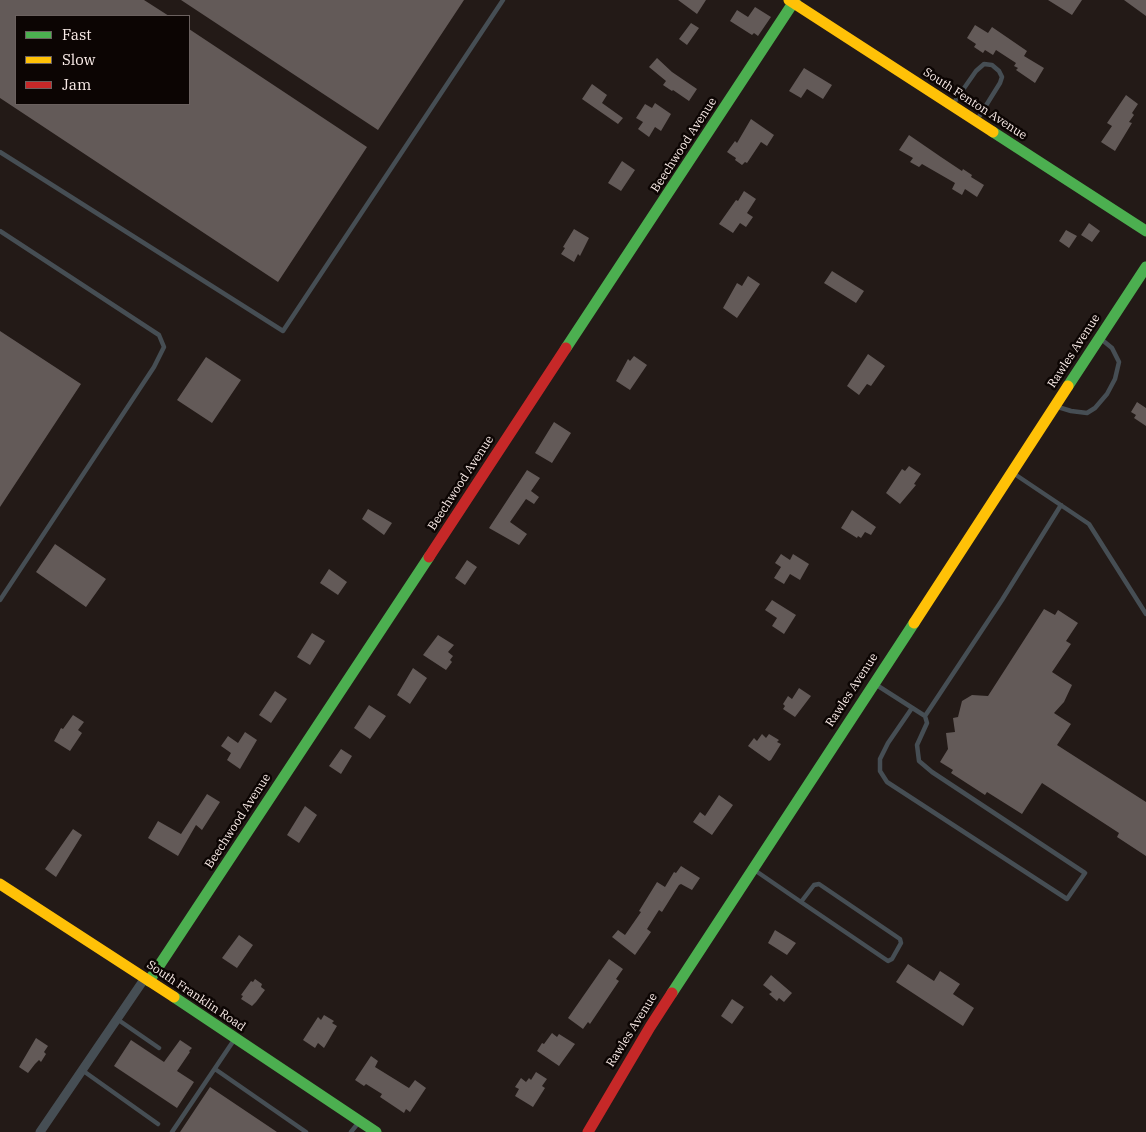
<!DOCTYPE html>
<html>
<head>
<meta charset="utf-8">
<style>
	body { margin:0 }
	#map { position:relative; width:1146px; height:1132px; overflow:hidden; background:#231a17; font-family:"IBM Plex Serif",serif }
	canvas { display:block }
	.legend { position:absolute; left:15px; top:15px; width:175px; height:90px; box-sizing:border-box; background:#0c0503; border:1px solid #6b615f; margin:0; padding:6px 9px; list-style:none; font-size:15px; color:#faece8 }
	.legend li { display:flex; align-items:center; gap:10px; height:25px }
	.legend b { width:25px; border:1px solid #6b615f }
</style>
</head>
<body>
<div id="map">
<canvas width="1146" height="1132"></canvas>
<ul class="legend">
<li><b style="height:6px;background:#4caf50"></b>Fast</li>
<li><b style="height:6px;background:#ffc107"></b>Slow</li>
<li><b style="height:6px;background:#c62828"></b>Jam</li>
</ul>
</div>
<script>
const ctx = document.querySelector('canvas').getContext('2d');
ctx.lineJoin = 'round';
function paint(path, color) { ctx.fillStyle = color; ctx.fill(path, 'evenodd'); }
const toPath = rows => new Path2D(rows.map(r => 'M' + r).join(''));
function trace(path, color, width, dash) { ctx.strokeStyle = color; ctx.lineWidth = width; ctx.lineCap = dash ? 'butt' : 'round'; ctx.setLineDash(dash || []); ctx.stroke(path); }
function drawText(font, color, halo, rows, align = 'center') {
  ctx.font = font + ' "IBM Plex Serif",serif'; ctx.lineWidth = 5; ctx.setLineDash([]); ctx.textBaseline = 'middle'; ctx.strokeStyle = halo; ctx.fillStyle = color; for (const [text, x, y, turn = 0] of rows) {
    ctx.save(); ctx.translate(x, y); ctx.rotate((+turn || 0) * Math.PI / 180); ctx.textAlign = isNaN(turn) ? turn : align; if (halo) ctx.strokeText(text, 0, 0); ctx.fillText(text, 0, 0); ctx.restore();
  }
}
paint(toPath([
	[0,0,144,0,169,16,16,16,16,104,189,104,189,29,367,147,278,282,0,98],
	[181,0,464,0,378,130],
	[678,0,706,0,697,14],
	[1048,0,1082,0,1072,15],
	[1124,0,1146,0,1146,16],
	[755,7,771,17,758,36,754,33,752,35,730,21,737,10,748,17],
	[691,23,699,28,687,45,679,39],
	[975,25,988,33,992,27,1027,51,1024,56,1044,68,1035,83,1016,70,1018,68,1014,66,1016,63,996,50,993,55,985,50,983,53,974,47,976,44,967,38],
	[657,58,672,72,697,89,689,101,673,90,672,91,663,85,666,81,649,67],
	[804,68,832,85,823,99,807,89,801,98,789,91],
	[592,84,607,95,602,103,623,118,618,124,582,99],
	[1126,95,1138,104,1132,113,1134,115,1129,122,1132,123,1115,151,1101,142,1112,126,1107,123],
	[655,103,671,114,661,131,655,127,649,137,638,129,643,122,636,118,645,104,652,108],
	[751,119,774,135,767,146,761,142,747,163,745,162,742,165,735,160,736,158,727,152,735,141,737,143],
	[909,135,941,157,962,171,963,169,972,175,971,177,984,185,977,197,965,189,962,195,952,189,955,183,922,164,919,167,910,162,913,158,899,150],
	[622,161,635,170,621,191,608,183],
	[744,191,756,199,747,213,753,217,746,227,740,223,733,233,719,224,736,200,738,201],
	[1089,223,1100,231,1092,242,1081,235],
	[574,229,589,238,580,256,578,254,574,262,561,254,565,248,563,247],
	[1066,230,1077,236,1069,248,1059,241],
	[832,271,864,291,856,303,824,283],
	[748,276,760,284,737,318,723,308,737,283,742,286],
	[0,331,81,384,0,507],
	[868,354,885,366,871,386,867,384,859,395,847,386],
	[634,356,647,365,630,390,616,381,628,359,630,361],
	[206,357,241,380,212,423,177,400],
	[1137,402,1146,408,1146,426,1134,418,1136,415,1131,412],
	[554,422,571,433,552,463,535,453],
	[909,466,921,474,914,484,916,485,900,504,886,493,902,469,905,471],
	[527,470,540,478,531,491,539,497,534,504,526,499,510,522,527,534,519,545,489,528],
	[368,509,392,523,384,535,362,519],
	[852,510,876,527,871,535,865,532,861,538,858,536,857,538,841,528],
	[55,544,106,579,86,607,36,572],
	[781,554,790,560,793,554,809,564,800,580,790,574,784,584,774,578,781,567,775,563],
	[467,560,477,567,465,585,455,578],
	[329,569,347,582,338,595,320,583],
	[772,600,796,615,784,634,772,626,777,618,765,610],
	[1044,609,1055,615,1058,610,1078,623,1066,641,1071,644,1052,672,1072,685,1064,702,1054,713,1071,724,1057,745,1146,802,1146,856,1117,837,1119,833,1042,783,1022,814,987,792,985,795,951,773,953,770,940,762,948,749,946,733,955,732,953,718,958,717,962,701,972,695,988,696],
	[312,633,325,641,310,665,297,657],
	[438,635,454,645,448,652,453,656,450,660,452,662,446,670,423,655],
	[413,668,427,678,410,704,397,695],
	[799,688,811,696,795,717,783,709,785,706,783,704,788,696,792,699],
	[275,691,287,699,271,723,259,715],
	[369,705,386,716,370,739,354,728],
	[73,715,84,722,78,730,82,733,70,751,54,741,61,728,63,729],
	[245,732,257,740,240,769,227,760,231,753,221,746,228,736,238,743],
	[762,734,766,738,769,734,779,740,777,742,781,744,771,760,769,761,748,746,754,738,757,741],
	[341,749,352,756,341,774,329,766],
	[207,794,220,802,202,830,196,825,178,856,148,838,158,821,181,834],
	[719,795,733,805,712,835,693,822,700,812,705,816],
	[305,806,317,815,299,843,287,835],
	[73,829,82,835,56,877,45,869],
	[681,866,700,878,692,890,681,884,679,885,662,912,659,910,647,929,651,932,635,955,612,937,618,930,625,935,641,912,639,911,657,882,665,887,674,872,676,873],
	[775,930,796,943,787,955,768,943],
	[239,935,253,945,237,968,222,958],
	[609,959,623,969,616,979,619,981,590,1024,588,1022,583,1029,568,1018],
	[908,964,934,981,940,971,960,984,953,994,974,1008,963,1026,896,982],
	[771,975,792,993,784,1002,779,998,777,1001,769,994,772,992,763,985],
	[255,979,262,984,261,987,265,990,256,1002,252,1006,241,999,243,996,241,995,251,981,253,982],
	[732,999,744,1007,732,1024,721,1016],
	[324,1015,334,1021,332,1023,337,1026,324,1048,318,1043,315,1048,303,1040,318,1017,321,1020],
	[552,1033,557,1037,559,1034,575,1044,559,1066,537,1051,542,1043,544,1044],
	[36,1038,48,1046,44,1052,46,1054,41,1062,39,1060,35,1064,28,1073,19,1067],
	[131,1040,164,1062,180,1040,192,1048,189,1051,190,1052,177,1071,194,1082,177,1108,114,1066],
	[371,1056,378,1061,375,1067,409,1088,415,1080,426,1088,410,1112,406,1109,404,1113,380,1097,382,1094,366,1084,364,1086,355,1080],
	[536,1072,547,1079,542,1086,545,1088,533,1107,515,1096,519,1089,515,1087,521,1078,526,1082,529,1078,531,1080],
	[210,1087,277,1132,180,1132]
]), '#635a58');
trace(toPath([
	[953,104,976,71,984,64,992,65,999,71,1002,77,1000,83,977,120],
	[0,152,283,331,503,0],
	[0,231,159,335,164,347,154,367,0,600],
	[1058,407,1071,411,1087,413,1095,408,1107,394,1115,379,1119,362,1112,348,1101,339],
	[1013,473,1089,524,1146,614],
	[875,684,925,716,1002,600,1061,505],
	[912,708,888,743,880,759,880,771,887,782,1067,899,1085,873,932,772,919,761,917,745,927,723,925,716],
	[753,869,801,902,888,961,892,959,901,943,900,939,819,884,814,885,801,902],
	[117,1019,159,1048],
	[215,1069,306,1132],
	[82,1070,158,1124],
	[172,1132,234,1040],
	[351,1132,359,1122]
]), '#464e54', 4.5);
trace(toPath([
	[40,1132,145,978]
]), '#464e54', 9);
trace(toPath([
	[993,132,1146,231],
	[566,348,795,0],
	[1068,386,1146,267],
	[149,981,429,557],
	[672,993,914,623],
	[174,997,376,1132]
]), '#4caf50', 11);
trace(toPath([
	[789,0,993,132],
	[914,623,1068,386],
	[0,884,174,997]
]), '#ffc107', 11);
trace(toPath([
	[429,557,566,348],
	[588,1132,650,1027,672,993]
]), '#c62828', 11);
drawText('12px', '#faece8', '#0c0503', [
	["South Fenton Avenue",975,104,33],
	["Beechwood Avenue",684,145,-57],
	["Rawles Avenue",1074,351,-57],
	["Beechwood Avenue",461,483,-57],
	["Rawles Avenue",852,690,-57],
	["Beechwood Avenue",238,821,-57],
	["South Franklin Road",196,996,34],
	["Rawles Avenue",632,1030,-58]
]);
</script>
</body>
</html>
